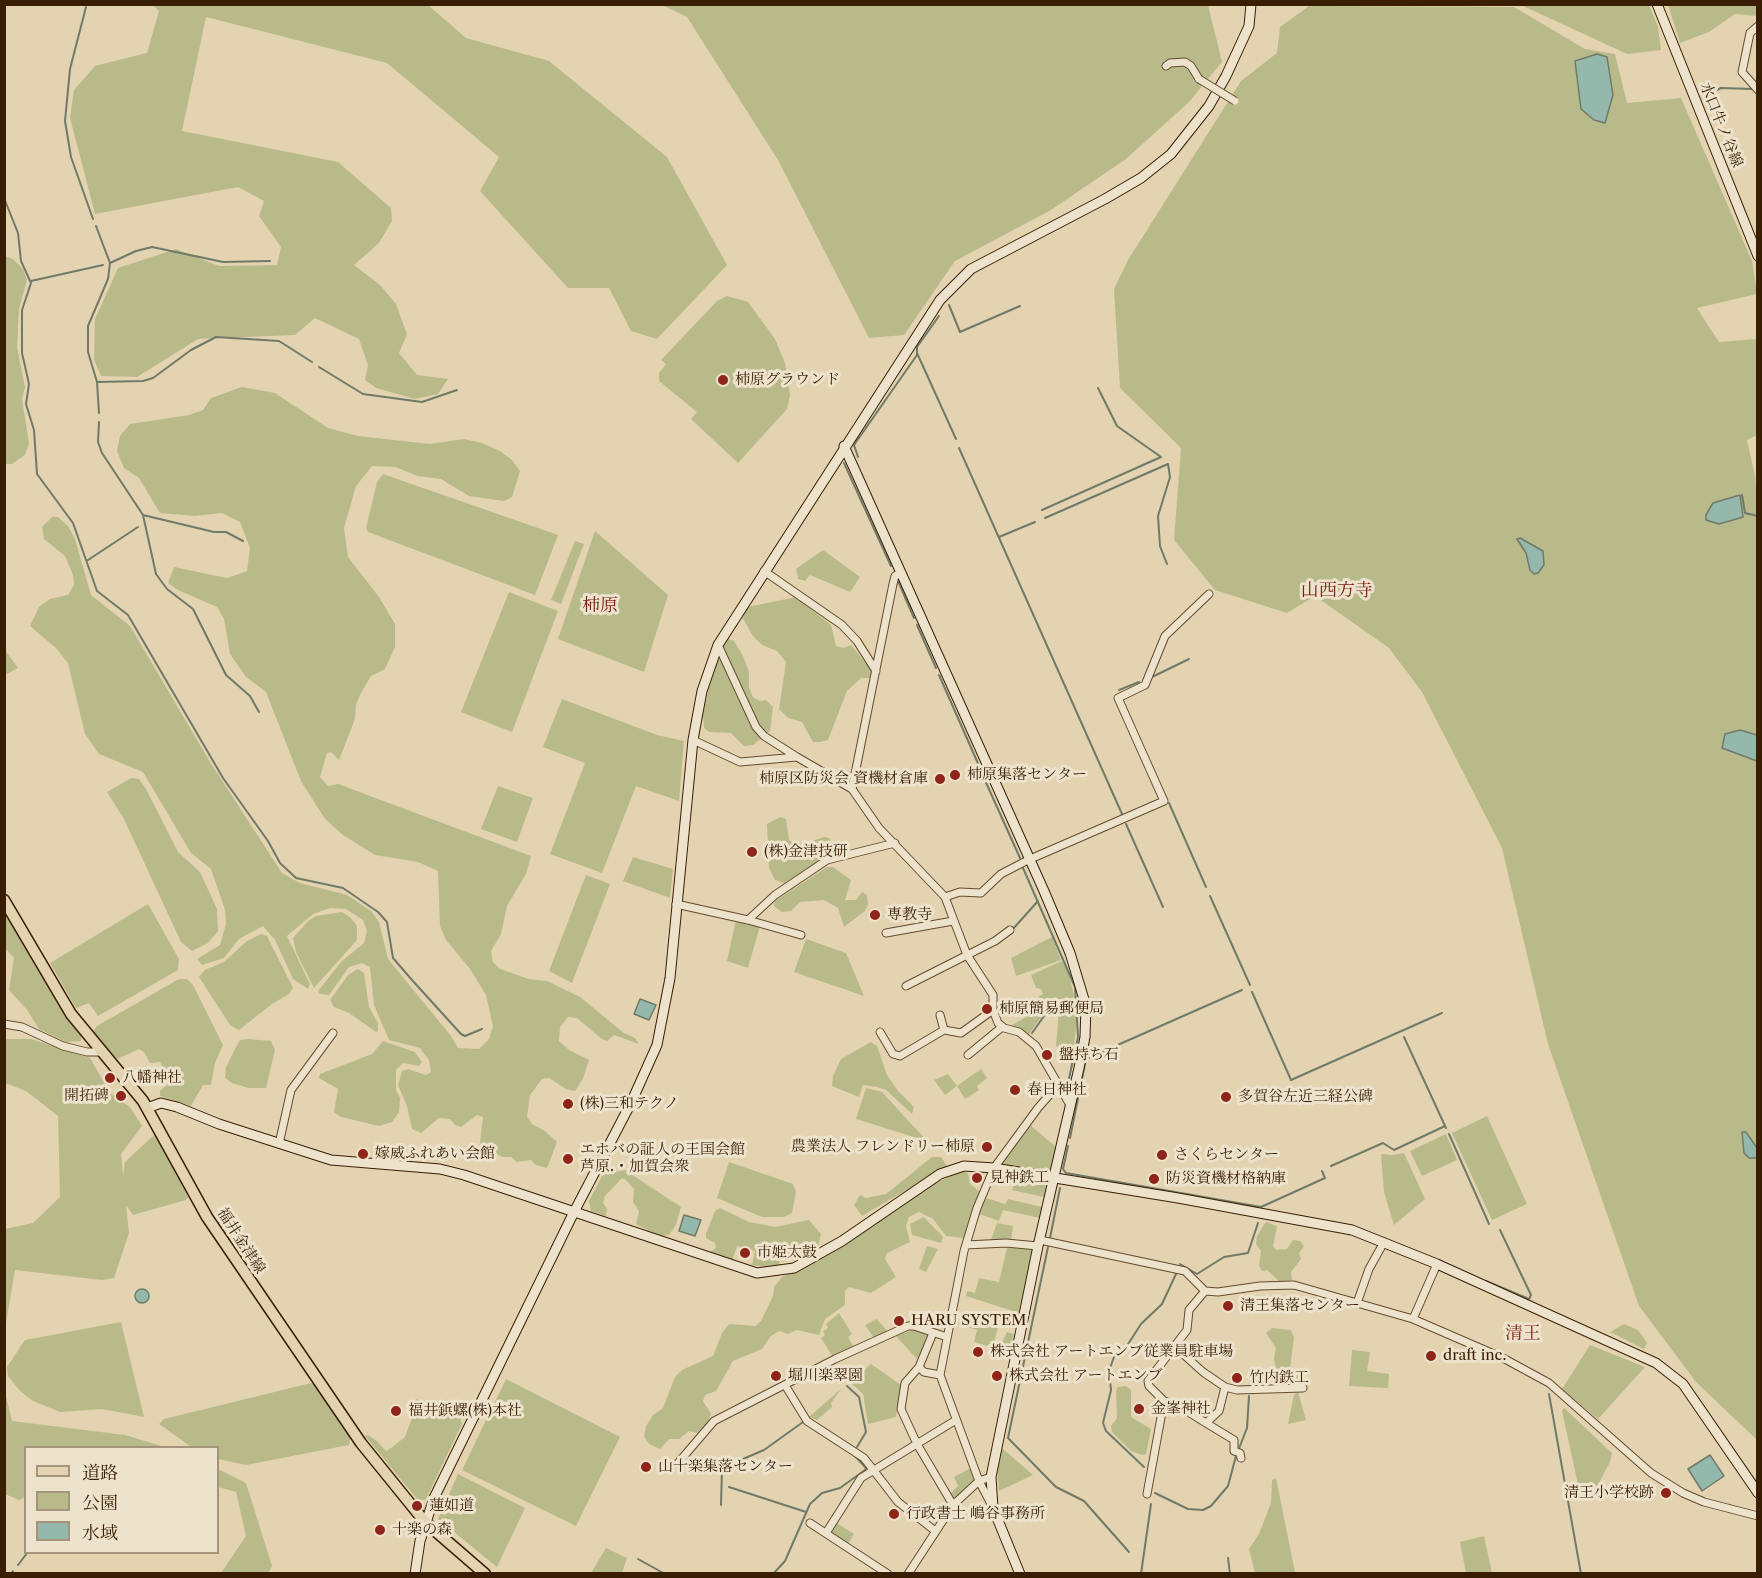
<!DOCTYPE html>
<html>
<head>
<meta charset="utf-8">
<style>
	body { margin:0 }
	#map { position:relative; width:1762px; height:1578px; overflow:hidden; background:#e4d3b1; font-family:"Libre Caslon Text","Noto Serif JP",serif }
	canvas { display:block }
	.frame { position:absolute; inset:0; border:6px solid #391e03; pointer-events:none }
	.legend { position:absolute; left:24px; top:1446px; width:195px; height:108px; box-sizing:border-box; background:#ede2cc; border:2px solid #a5947c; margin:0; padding:8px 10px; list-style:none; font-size:18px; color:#391e03 }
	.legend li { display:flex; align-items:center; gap:12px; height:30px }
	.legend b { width:30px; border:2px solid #a5947c }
</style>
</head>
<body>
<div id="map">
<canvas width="1762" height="1578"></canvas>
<div class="frame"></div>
<ul class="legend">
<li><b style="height:8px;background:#e4d3b1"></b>道路</li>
<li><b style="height:16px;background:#b8bb89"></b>公園</li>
<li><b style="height:16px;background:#95b8ac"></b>水域</li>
</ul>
</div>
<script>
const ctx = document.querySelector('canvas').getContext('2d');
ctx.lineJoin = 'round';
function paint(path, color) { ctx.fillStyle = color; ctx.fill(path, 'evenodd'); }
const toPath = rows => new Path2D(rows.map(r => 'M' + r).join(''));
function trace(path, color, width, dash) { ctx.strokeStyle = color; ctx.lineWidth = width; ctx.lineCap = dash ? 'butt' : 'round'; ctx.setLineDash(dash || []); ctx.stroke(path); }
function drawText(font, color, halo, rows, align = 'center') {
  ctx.font = font + ' "Libre Caslon Text","Noto Serif JP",serif'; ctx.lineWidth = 6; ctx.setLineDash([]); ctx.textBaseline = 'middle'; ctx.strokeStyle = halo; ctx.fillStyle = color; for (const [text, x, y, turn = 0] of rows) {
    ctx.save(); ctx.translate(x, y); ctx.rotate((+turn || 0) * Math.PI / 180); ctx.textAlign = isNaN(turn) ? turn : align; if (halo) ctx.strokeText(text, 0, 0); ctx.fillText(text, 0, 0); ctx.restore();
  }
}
paint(toPath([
	[153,5,428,5,466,38,549,61,667,157,727,265,657,339,631,331,609,288,568,288,480,191,499,157,387,63,206,17,182,131,338,162,391,208,392,221,379,243,354,265,380,285,396,304,407,334,399,353,417,375,448,379,438,394,415,399,376,388,365,380,368,365,359,339,315,318,295,335,198,339,137,377,101,376,94,360,95,319,118,268,176,249,219,266,277,265,281,247,259,216,264,201,238,187,95,214,70,118,74,90,95,66,147,53,159,11],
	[662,5,1208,5,1222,62,1189,102,1126,159,1051,210,955,261,904,335,869,338,778,160,687,17],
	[1521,5,1649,5,1658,27,1661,50,1627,54],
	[1668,5,1757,5,1757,16,1735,14,1709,32,1680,43],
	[1309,6,1514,7,1585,49,1615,54,1627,103,1681,98,1752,261,1757,294,1697,308,1719,342,1757,339,1757,435,1747,440,1755,476,1758,512,1757,1440,1696,1382,1639,1306,1548,1044,1502,848,1422,692,1389,648,1315,596,1287,613,1215,590,1174,540,1181,448,1120,388,1114,289,1128,260,1241,81,1277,53,1280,27],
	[5,256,13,259,23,269,27,280,19,309,17,347,25,387,22,399,29,443,25,455,12,464,4,464],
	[727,296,748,302,775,339,785,363,790,395,787,409,738,463,691,419,697,412,659,381,659,373,666,364,661,360,717,301],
	[242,387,275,393,328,428,358,436,430,444,464,439,482,443,500,451,512,460,520,471,512,497,504,501,469,496,441,479,418,476,395,467,372,466,356,486,344,528,348,557,379,597,395,624,395,647,385,669,371,676,361,693,356,704,355,719,339,760,331,752,327,753,320,777,328,786,338,784,531,856,526,874,507,906,501,934,491,951,493,962,500,969,529,979,547,981,580,997,624,1033,635,1038,639,1044,614,1035,607,1041,602,1039,577,1018,568,1017,560,1027,559,1041,569,1050,589,1060,583,1079,575,1091,566,1089,549,1078,542,1079,530,1095,527,1117,532,1124,545,1131,557,1142,547,1168,536,1165,531,1160,517,1162,511,1157,503,1157,487,1150,480,1143,483,1117,477,1115,461,1127,455,1125,450,1119,439,1118,421,1133,412,1129,407,1106,398,1085,402,1071,408,1069,426,1075,431,1072,429,1060,420,1048,389,1040,374,1005,370,967,362,963,349,967,329,995,320,994,318,991,341,962,364,943,367,931,363,920,346,909,330,908,313,914,287,936,310,984,308,989,293,979,275,940,263,926,239,939,224,958,202,965,197,959,220,945,226,924,225,910,211,869,191,853,143,772,99,754,85,734,68,663,56,648,30,626,39,607,50,599,68,595,74,585,73,575,65,556,44,539,42,527,52,517,58,517,68,526,75,539,91,595,130,626,210,762,282,873,300,883,347,895,371,911,379,922,388,959,451,1036,458,1048,479,1049,489,1039,493,1026,486,995,470,969,446,940,440,926,438,871,418,862,375,855,343,835,325,819,301,781,266,692,246,677,230,654,224,619,217,607,178,590,168,583,174,567,227,578,247,571,250,548,240,522,222,513,195,516,160,513,139,478,124,468,117,451,120,436,130,424,189,415,203,410,211,398],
	[383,474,558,535,535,595,368,532,366,528,377,482],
	[595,531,668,595,644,672,558,639],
	[575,541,584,544,561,604,551,600],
	[823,550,860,577,850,592,810,575,805,581,798,579,796,569],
	[509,592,558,611,512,732,461,712],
	[796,597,831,625,836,646,844,648,851,645,871,670,870,678,861,678,847,691,828,740,820,742,813,742,802,722,788,718,779,709,786,662,777,651,762,645,753,636,742,617,748,607],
	[726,638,734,641,743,656,749,672,749,688,753,697,760,701,766,700,773,707,770,731,753,745,744,746,731,733,709,732,704,728,703,715,715,659],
	[5,650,18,668,5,675,4,675],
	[562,699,657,735,684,741,679,801,636,786,602,873,550,854,585,763,543,747],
	[131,778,139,779,146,789,178,852,200,872,217,909,218,931,208,943,192,951,181,942,124,819,107,792],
	[498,786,533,798,517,842,481,829],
	[780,817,786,819,789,840,793,843,807,843,824,837,829,838,836,850,784,883,775,880,769,868,767,824],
	[633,857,673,869,670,898,623,881],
	[827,867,833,867,851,880,845,900,856,900,862,892,867,895,868,904,865,911,844,927,838,908,824,900,800,902,791,911,782,912,774,906,775,901],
	[586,875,610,884,572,983,549,971],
	[148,904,179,959,178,970,98,1016,89,1003,76,1008,50,963],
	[4,909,81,1036,81,1041,66,1042,39,1029,27,1010,9,990,14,958,5,948],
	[342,912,351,918,357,926,357,940,314,988,296,952,293,938,308,921,316,916],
	[736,920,760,926,748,968,727,961],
	[261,934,267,936,293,988,289,994,272,1004,239,1030,230,1025,199,977,205,970,224,962,247,941],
	[1052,937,1061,960,1016,976,1011,958],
	[806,939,846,953,864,996,794,972],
	[1062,961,1069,974,1076,1005,1050,1008,1048,1002,1038,1004,1036,998,1043,994,1041,989,1036,988,1031,975],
	[358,969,364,973,369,1007,378,1023,378,1031,376,1032,349,1013,334,1007,330,1000,348,975],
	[179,979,187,979,193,985,223,1045,215,1063,211,1085,203,1085,191,1106,160,1096,160,1091,167,1085,168,1077,160,1062,150,1063,144,1052,139,1049,117,1059,92,1033,97,1026],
	[1046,1004,1047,1009,1029,1034,1012,1025,1026,1017,1027,1011],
	[1076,1009,1076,1028,1073,1053,1056,1046,1059,1011],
	[5,1039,31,1039,90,1058,110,1093,130,1107,142,1126,121,1154,123,1176,125,1162,155,1134,188,1197,186,1200,133,1215,126,1205,129,1233,114,1278,102,1280,15,1270,5,1329,5,1229,33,1223,60,1197,58,1116,26,1091,5,1083],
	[248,1039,271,1041,275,1050,266,1088,248,1088,232,1083,225,1078,226,1067,236,1047,240,1040],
	[383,1041,415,1052,422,1062,419,1066,403,1063,396,1070,396,1090,400,1098,399,1112,392,1122,379,1126,341,1117,334,1112,338,1089,319,1078,320,1074,372,1054],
	[871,1042,877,1046,887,1075,898,1091,914,1107,912,1114,886,1090,877,1087,863,1085,859,1097,832,1086,833,1076,841,1059],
	[981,1069,987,1078,977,1086,979,1090,965,1099,957,1086,945,1095,934,1080,948,1074,957,1086],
	[866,1088,882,1092,927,1141,856,1119],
	[1487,1116,1527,1204,1492,1220,1452,1133],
	[1030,1125,1056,1147,1050,1173,1001,1165],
	[1446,1134,1457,1160,1422,1176,1410,1151],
	[1404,1153,1425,1199,1394,1225,1384,1192,1381,1154,1392,1155],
	[932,1157,941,1157,947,1166,862,1216,854,1205,860,1195,866,1198,886,1194],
	[729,1162,793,1184,796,1192,792,1213,784,1217,762,1217,717,1198],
	[625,1170,681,1207,676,1225,669,1235,659,1236,636,1224,639,1211,633,1202,634,1189,626,1180,622,1178,605,1196,603,1203,607,1209,606,1216,591,1211,589,1201,603,1174],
	[961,1171,968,1173,970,1184,981,1193,964,1238,946,1236,933,1219,919,1212,909,1217,906,1226,910,1242,887,1253,885,1259,896,1277,871,1293,849,1287,845,1291,845,1305,825,1319,819,1335,797,1330,788,1334,779,1331,771,1336,762,1349,733,1361,716,1391,705,1395,703,1401,711,1414,708,1423,697,1433,689,1431,679,1439,669,1439,660,1449,649,1444,644,1437,646,1426,653,1415,663,1408,675,1377,682,1370,713,1356,722,1333,729,1324,756,1326,761,1321,773,1296,774,1287,782,1277,808,1265,928,1187],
	[999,1175,1044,1182,1046,1187,1044,1197,1012,1190,1014,1184,993,1180,998,1178],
	[986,1198,1005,1204,1008,1199,1042,1207,1040,1218,1003,1210,999,1221,979,1214],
	[720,1208,749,1222,775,1227,809,1220,821,1234,818,1248,798,1260,787,1254,780,1255,779,1266,772,1268,752,1265,755,1251,737,1246,732,1261,715,1256,711,1251,716,1248,715,1243,706,1238,706,1234,715,1211],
	[924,1217,943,1237,941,1243,912,1235,910,1224],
	[1266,1222,1277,1226,1273,1246,1276,1250,1287,1249,1293,1240,1300,1241,1304,1246,1299,1253,1301,1259,1291,1272,1292,1280,1280,1282,1267,1270,1262,1271,1259,1266,1261,1251,1256,1244,1257,1236],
	[997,1223,1013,1226,1011,1241,991,1240],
	[927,1246,938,1249,926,1272,919,1269],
	[1007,1248,1033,1248,1019,1313,966,1296,967,1291,975,1293,979,1278,999,1282],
	[839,1313,852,1334,848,1337,854,1347,833,1357,821,1338,825,1335,823,1331,828,1328,826,1324],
	[971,1316,999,1324,994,1342,1001,1344,1007,1332,1014,1334,1009,1352,974,1342,977,1330,954,1323,955,1319,969,1323],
	[877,1319,887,1331,874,1338,865,1325],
	[121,1322,144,1417,102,1409,60,1412,33,1401,20,1391,8,1376,7,1367,25,1340],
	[1624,1324,1638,1330,1647,1343,1644,1349,1610,1332],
	[1272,1328,1291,1330,1294,1338,1290,1369,1300,1376,1290,1385,1281,1382,1278,1377,1274,1358,1276,1348,1266,1333],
	[914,1329,929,1334,917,1359,896,1336],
	[1590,1345,1645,1367,1598,1419,1562,1389],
	[1352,1350,1370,1352,1367,1371,1389,1374,1388,1388,1349,1386],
	[871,1364,901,1385,896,1417,868,1424,863,1394,850,1382],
	[506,1379,620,1437,576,1526,462,1470],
	[311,1383,316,1384,351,1435,349,1445,246,1465,218,1459,218,1448,190,1446,159,1424,164,1419],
	[1126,1386,1131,1390,1131,1417,1151,1429,1146,1454,1142,1455,1131,1451,1112,1432,1111,1426,1117,1418,1116,1391,1118,1387],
	[4,1388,12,1421,125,1435,165,1447,26,1448,25,1497,19,1500,5,1494],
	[842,1388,831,1403,832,1407,817,1420,809,1417],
	[1298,1392,1306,1420,1288,1424,1294,1395],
	[416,1399,460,1417,462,1424,426,1499,423,1500,417,1499,365,1436,368,1435,377,1441,386,1451,391,1448,405,1437,412,1418,415,1418],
	[1564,1408,1612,1453,1610,1462,1592,1496,1581,1498,1562,1411],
	[1002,1448,1033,1475,999,1491,997,1470],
	[971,1468,975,1482,956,1498,952,1497,950,1494,958,1486,954,1477],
	[218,1469,246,1483,272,1566,268,1573,221,1573,246,1536,236,1492,218,1487],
	[458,1474,525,1508,497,1567,438,1519],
	[1276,1478,1295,1572,1255,1573,1249,1549,1259,1534,1271,1503,1272,1480],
	[835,1522,854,1534,847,1545,828,1533],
	[1484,1536,1492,1573,1466,1573,1460,1542],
	[606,1548,627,1558,622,1573,591,1573]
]), '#b8bb89');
const water = toPath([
	[1597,54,1607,57,1613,95,1605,123,1594,120,1581,109,1575,61,1597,54],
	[1740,495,1743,517,1719,524,1706,520,1706,515,1713,503,1740,495],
	[1520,538,1543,551,1544,565,1538,573,1534,574,1530,570,1526,553,1517,539,1520,538],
	[1740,730,1757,735,1757,761,1722,748,1725,734,1740,730],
	[640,999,656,1005,649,1020,634,1014,640,999],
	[1742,1132,1746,1132,1757,1148,1757,1158,1749,1158,1744,1153,1742,1132],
	[684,1215,701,1220,695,1236,679,1231,684,1215],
	'135 1296a7 7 0 1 1 14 0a7 7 0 1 1-14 0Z',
	[1710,1455,1724,1476,1702,1491,1688,1469,1710,1455]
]);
paint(water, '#95b8ac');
trace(water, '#707a68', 1.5);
trace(toPath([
	[86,7,70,69,65,121,71,157,93,219],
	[1705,96,1721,88,1753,89],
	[4,198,18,233,21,261,31,283,22,310,22,353,29,384,26,404,34,430,37,474,73,523,97,591,128,615,223,778,268,841,280,863,296,878,343,888,378,912,387,922,393,958,412,980,461,1034,465,1036,482,1029],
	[96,226,110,263,108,279,88,326,88,352,97,382,143,381,153,378,191,350,216,337,279,341,312,362],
	[110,263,136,251,152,247,223,262,270,261],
	[31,281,103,265],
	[949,305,960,332,1020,306],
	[917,353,956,439],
	[319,367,363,394,422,402,457,390],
	[97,382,99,413],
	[99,422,98,442,102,453,143,515,214,532,226,532,243,541],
	[959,448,1122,814],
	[858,457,854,445,917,355,917,347,939,316],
	[844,463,891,566],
	[1742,495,1745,513,1758,516],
	[1042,510,1161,457,1117,426,1098,388],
	[143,515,156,574,167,589,193,609,226,675,250,696,259,712],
	[1045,518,1168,464,1170,477,1158,516,1160,546,1167,564],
	[999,537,1035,522],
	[88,560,138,527],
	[898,581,914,618],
	[917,625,936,668],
	[939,675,980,768],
	[1152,677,1189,659],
	[1119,690,1139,682],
	[983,776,1020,858],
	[1169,803,1206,887],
	[1126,824,1163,907],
	[1023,868,1075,987,1078,1037,1068,1083],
	[1210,896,1250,985],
	[1012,930,1038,901],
	[1252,992,1291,1080,1442,1013],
	[1032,1033,1049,1009,1078,1007],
	[1404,1037,1446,1128],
	[1449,1134,1489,1224],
	[1070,1138,1086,1059,1242,990],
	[1068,1146,1063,1169,1066,1173,1261,1207,1325,1178,1322,1171],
	[1331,1166,1383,1143,1394,1150,1445,1126],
	[1050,1238,1060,1188],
	[1048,1247,1008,1438,1056,1487,1084,1501,1129,1552],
	[1180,1264,1197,1274,1224,1257,1248,1253,1258,1223],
	[1486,1281,1529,1299,1531,1295,1500,1230],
	[847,1386,859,1397,866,1432,857,1447],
	[1549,1394,1581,1574],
	[1238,1451,1247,1428,1249,1396],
	[1144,1467,1106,1431,1103,1423,1111,1390,1109,1371,1114,1357,1123,1352,1141,1324,1162,1304,1176,1274],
	[729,1487,806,1512],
	[1155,1493,1188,1509,1203,1510,1211,1506,1228,1486,1236,1456],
	[721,1505,722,1468,764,1450,803,1422],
	[1228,1558,1230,1574],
	[638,1559,665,1574],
	[18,1565,28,1552],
	[11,1574,13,1571],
	[773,1574,785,1561,810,1504,822,1493,840,1488,865,1470,866,1468,854,1455],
	[1141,1574,1151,1504]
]), '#707a68', 2);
const street = toPath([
	[1758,26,1750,33,1742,72,1758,90],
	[1166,66,1170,63,1185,62,1191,66,1199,79],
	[764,571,842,625,857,641,876,671],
	[718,645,756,727,764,736,797,757],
	[693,740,740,762,797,757,852,789,879,828,945,897,967,955,993,995,993,1010,998,1023,1004,1028,1019,1032,1036,1046,1070,1105],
	[852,789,893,584,895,576,901,573],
	[945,897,960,892,981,893,1001,874,1028,860,1164,801,1118,698,1145,685,1165,636,1209,594],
	[676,904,748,920,801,935],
	[748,920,775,895,827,860,895,843],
	[886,933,953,921],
	[906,986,995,941,1010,930],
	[940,1015,944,1030,961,1033,993,1010],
	[4,1024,22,1027,63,1046,87,1052,101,1052],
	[880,1032,893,1054,900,1056,944,1030],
	[968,1055,1002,1027],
	[279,1144,291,1090,333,1033],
	[1040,1240,1185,1271,1205,1291,1218,1292,1260,1286,1294,1285,1413,1319,1503,1358,1549,1383,1651,1473,1683,1493,1704,1502,1758,1516],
	[966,1245,1006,1243,1038,1246],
	[1357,1303,1369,1269,1384,1242],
	[1413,1319,1437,1264],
	[933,1333,919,1367,905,1383,901,1409,917,1444,953,1505],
	[1174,1346,1203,1372,1225,1387,1237,1390,1303,1388],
	[919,1367,924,1372,940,1375],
	[785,1385,807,1421,864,1458,898,1502,934,1530],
	[1164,1401,1182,1408,1206,1423,1219,1411,1225,1387],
	[1206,1423,1234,1440,1234,1451,1240,1453,1241,1458],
	[678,1463,714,1421,835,1359,908,1326,914,1326,947,1337],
	[1147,1494,1164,1401,1149,1386,1148,1381,1187,1330,1189,1310,1205,1291],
	[992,1506,979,1481,940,1375,964,1251,977,1208,994,1168,1038,1108,1059,1084],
	[810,1523,888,1574],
	[826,1533,861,1478,956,1420],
	[908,1574,953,1505,979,1481,991,1477]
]);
const secondary = toPath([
	[1657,4,1758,256],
	[844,446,1044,891,1070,953,1086,1006,1085,1037,1079,1068,1038,1246,991,1477,993,1508,1020,1574],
	[147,1108,161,1103,177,1107,219,1124,331,1160,440,1169,464,1175,757,1273,794,1268,842,1241,940,1174,964,1166,994,1168,1178,1198,1352,1230,1437,1264,1656,1363,1683,1384,1758,1493],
	[415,1574,420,1541,434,1498,574,1212,631,1103,657,1045,670,978,693,740,702,691,718,645,940,300,971,269,1105,199,1141,178,1171,154,1209,106,1226,76,1249,26,1251,4]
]);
const primary = toPath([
	[4,900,71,1014,143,1101,207,1217,361,1443,425,1522,485,1574]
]);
trace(street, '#644b2e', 9);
trace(secondary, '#391e03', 11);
trace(primary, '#391e03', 13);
trace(street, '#ede2cc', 7);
trace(secondary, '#ede2cc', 9);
trace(primary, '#e4d3b1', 10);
const streetBridge = toPath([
	[1199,79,1235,101]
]);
trace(streetBridge, '#644b2e', 9, []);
trace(streetBridge, '#ede2cc', 7);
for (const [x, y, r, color] of [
	[723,380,6,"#8f2418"],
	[955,775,6,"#8f2418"],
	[940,779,6,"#8f2418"],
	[752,852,6,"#8f2418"],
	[875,915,6,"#8f2418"],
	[987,1009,6,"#8f2418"],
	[1047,1055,6,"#8f2418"],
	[110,1078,6,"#8f2418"],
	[1015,1090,6,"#8f2418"],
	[121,1096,6,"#8f2418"],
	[1226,1097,6,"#8f2418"],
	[568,1104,6,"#8f2418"],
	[987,1147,6,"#8f2418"],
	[363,1154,6,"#8f2418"],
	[1162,1155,6,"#8f2418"],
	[568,1159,6,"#8f2418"],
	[977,1178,6,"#8f2418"],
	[1154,1179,6,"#8f2418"],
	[745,1253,6,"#8f2418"],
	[1228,1306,6,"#8f2418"],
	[899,1321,6,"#8f2418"],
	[978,1352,6,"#8f2418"],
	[1431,1356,6,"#8f2418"],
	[776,1376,6,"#8f2418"],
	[997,1376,6,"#8f2418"],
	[1237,1378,6,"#8f2418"],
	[1139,1409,6,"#8f2418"],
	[396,1411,6,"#8f2418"],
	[646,1467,6,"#8f2418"],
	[1666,1493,6,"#8f2418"],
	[417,1506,6,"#8f2418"],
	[894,1514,6,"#8f2418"],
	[380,1530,6,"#8f2418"]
]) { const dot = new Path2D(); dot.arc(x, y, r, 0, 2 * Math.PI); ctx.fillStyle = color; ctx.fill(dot); trace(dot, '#ede2cc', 2); }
drawText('15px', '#391e03', '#ede2cc', [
	["水口牛ノ谷線",1721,125,68],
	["福井金津線",241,1241,57]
]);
drawText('15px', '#391e03', '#ede2cc', [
	["柿原グラウンド",735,380],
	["柿原集落センター",967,775],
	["柿原区防災会 資機材倉庫",928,779,"right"],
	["(株)金津技研",764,852],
	["専教寺",887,915],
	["柿原簡易郵便局",999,1009],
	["盤持ち石",1059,1055],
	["八幡神社",122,1078],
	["春日神社",1027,1090],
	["開拓碑",109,1096,"right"],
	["多賀谷左近三経公碑",1238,1097],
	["(株)三和テクノ",580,1104],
	["農業法人 フレンドリー柿原",975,1147,"right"],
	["エホバの証人の王国会館",580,1150],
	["芦原.・加賀会衆",580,1167],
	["嫁威ふれあい会館",375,1154],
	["さくらセンター",1174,1155],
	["見神鉄工",989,1178],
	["防災資機材格納庫",1166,1179],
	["市姫太鼓",757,1253],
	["清王集落センター",1240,1306],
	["HARU SYSTEM",911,1321],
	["株式会社 アートエンブ従業員駐車場",990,1352],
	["draft inc.",1443,1356],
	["堀川楽翠園",788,1376],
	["株式会社 アートエンブ",1009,1376],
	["竹内鉄工",1249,1378],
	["金峯神社",1151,1409],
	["福井鋲螺(株)本社",408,1411],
	["山十楽集落センター",658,1467],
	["清王小学校跡",1654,1493,"right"],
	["蓮如道",429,1506],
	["行政書士 嶋谷事務所",906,1514],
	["十楽の森",392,1530]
], 'left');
drawText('18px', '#7a1f14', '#ede2cc', [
	["山西方寺",1337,591],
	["柿原",600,606],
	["清王",1523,1334]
]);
</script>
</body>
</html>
